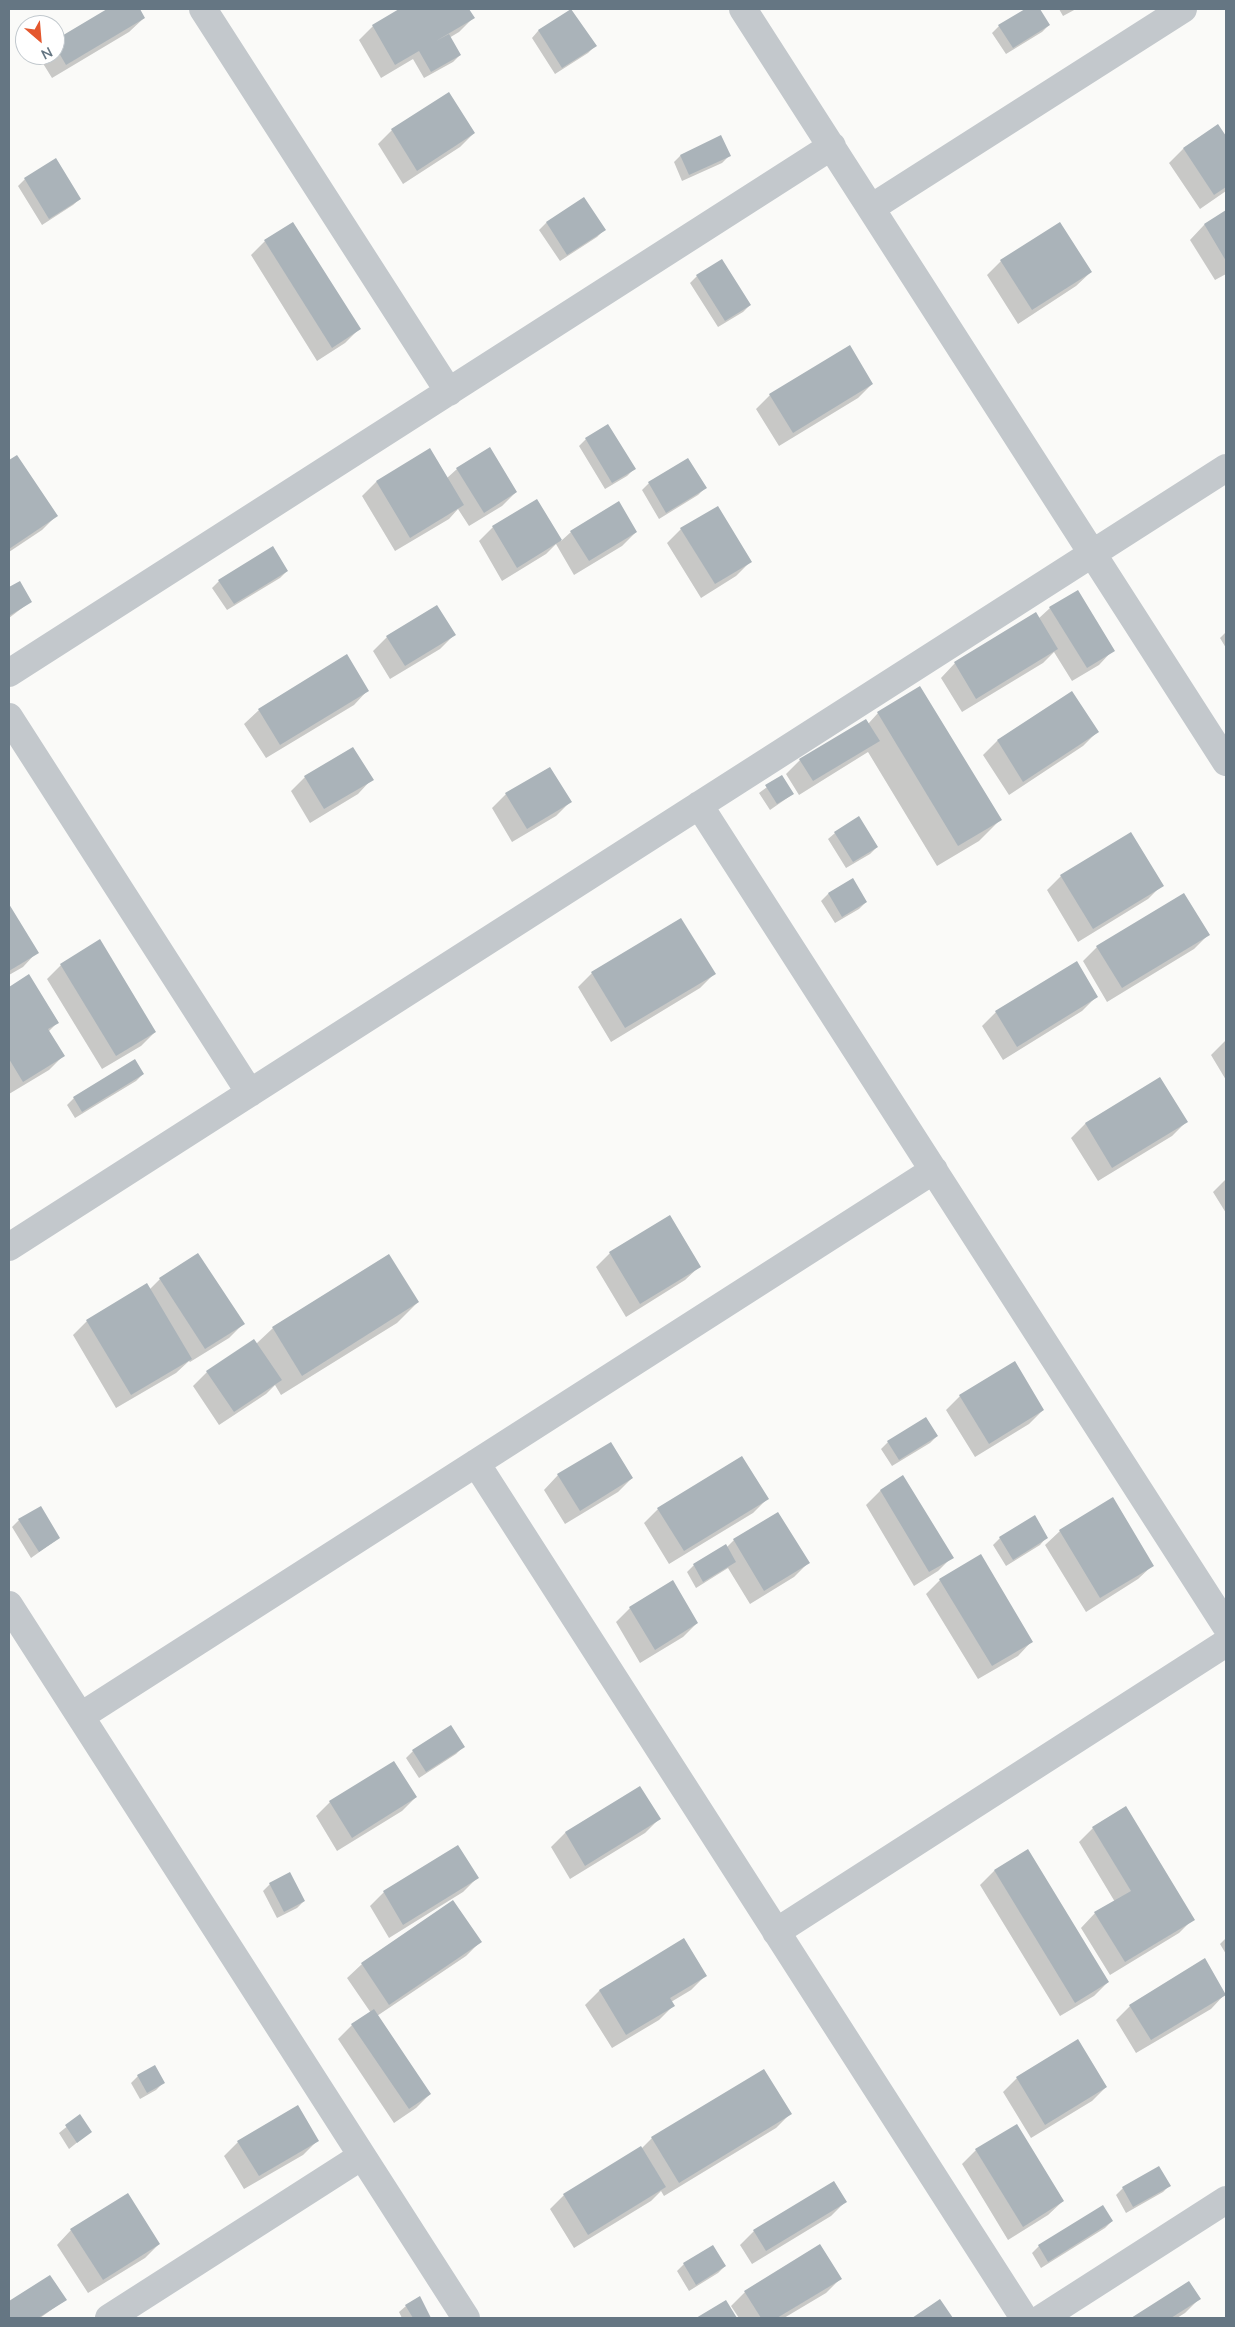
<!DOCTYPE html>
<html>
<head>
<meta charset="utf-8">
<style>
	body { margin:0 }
	#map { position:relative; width:1235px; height:2327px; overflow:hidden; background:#fafaf8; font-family:"Nunito Sans",sans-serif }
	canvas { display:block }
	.frame { position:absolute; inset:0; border:10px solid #657683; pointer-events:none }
	.north { position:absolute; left:15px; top:15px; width:50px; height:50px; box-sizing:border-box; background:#fff; border:1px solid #c1c8cd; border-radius:50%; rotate:153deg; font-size:14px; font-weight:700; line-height:20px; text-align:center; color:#657683 }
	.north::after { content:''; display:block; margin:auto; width:18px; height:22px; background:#e4572e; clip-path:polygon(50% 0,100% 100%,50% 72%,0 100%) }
</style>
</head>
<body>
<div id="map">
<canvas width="1235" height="2327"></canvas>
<div class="frame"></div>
<div class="north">N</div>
</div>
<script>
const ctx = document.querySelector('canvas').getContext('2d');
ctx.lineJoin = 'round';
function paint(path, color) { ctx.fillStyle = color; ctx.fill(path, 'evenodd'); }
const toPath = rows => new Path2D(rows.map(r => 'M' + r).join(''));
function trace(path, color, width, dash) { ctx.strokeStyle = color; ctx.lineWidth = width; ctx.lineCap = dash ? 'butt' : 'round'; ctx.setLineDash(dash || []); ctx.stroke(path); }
paint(toPath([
	[109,9,138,9,144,18,129,32,52,78,39,57,41,55,55,55,55,42],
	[402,9,468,9,473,18,459,32,449,38,460,55,453,62,424,78,413,59,381,78,359,40,373,26],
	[1027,9,1038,9,1049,25,1042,32,1006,54,992,33,999,26],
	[1059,9,1076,9,1063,16],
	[571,10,595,46,588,53,555,74,532,38,538,31],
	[449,94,474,133,460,147,403,184,378,144,392,130],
	[1218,125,1226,138,1226,191,1200,209,1169,163,1183,149],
	[680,156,729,156,722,163,682,181,674,162],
	[25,179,80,199,73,205,42,225,18,186],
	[584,199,604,230,597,237,560,261,539,230,546,223],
	[1226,212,1226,274,1215,280,1190,240,1204,225],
	[265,241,359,329,345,343,317,361,251,255],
	[1001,261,1091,272,1076,286,1018,324,987,275],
	[697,276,750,305,743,312,718,327,690,283],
	[872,384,858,398,779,446,756,409,770,395],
	[586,439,634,469,627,476,605,489,579,446],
	[17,457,56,516,42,530,9,552,9,462],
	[457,469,516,492,502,506,469,526,458,509,449,519,395,551,362,496,376,482,447,478],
	[649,483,705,488,698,495,659,519,642,490],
	[537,500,561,541,571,532,636,532,622,546,574,575,556,544,546,554,502,581,479,541,493,527],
	[681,529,750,562,736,576,701,598,667,543],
	[287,571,280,578,227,610,212,588,219,581],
	[19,583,30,602,9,618,9,589],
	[1050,608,1113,650,1099,665,1072,681,1054,652,1043,663,962,712,941,678,955,663,1038,619],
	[1226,632,1226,648,1220,638],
	[454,635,440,649,390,679,373,651,387,637],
	[919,688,1000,820,979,841,937,866,868,752,799,795,786,774,800,760,868,724,878,713],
	[368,690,354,705,266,758,244,724,259,710],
	[1097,732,1083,746,1009,795,983,755,997,741],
	[549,768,570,802,556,816,512,842,492,808,506,794],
	[782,776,793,794,770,810,759,793],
	[305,777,372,779,358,794,310,823,291,791],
	[835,833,877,847,870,854,846,868,828,839],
	[1061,876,1162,885,1148,899,1078,942,1047,890],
	[852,880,866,902,859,909,835,923,821,901,828,894],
	[9,906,37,952,23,967,9,975],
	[681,920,714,974,700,988,611,1042,578,987,592,973],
	[1208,935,1194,949,1107,1002,1083,961,1097,947],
	[61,965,155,1032,141,1046,102,1069,47,979],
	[29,976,58,1022,48,1032,63,1056,49,1070,9,1094,9,988],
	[1096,997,1082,1011,1003,1060,982,1026,996,1012],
	[1226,1040,1226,1080,1211,1055],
	[143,1074,136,1081,75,1118,67,1105,74,1098],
	[1160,1078,1186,1122,1172,1136,1098,1181,1071,1138,1085,1124],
	[1226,1179,1226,1213,1213,1192],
	[610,1253,700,1266,685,1280,626,1317,596,1267],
	[198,1255,243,1324,229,1338,190,1362,189,1361,176,1373,116,1408,73,1335,87,1321,149,1290,160,1279],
	[418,1302,397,1323,281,1395,275,1385,266,1394,219,1425,193,1386,207,1372,256,1344,273,1328],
	[960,1396,1043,1410,1029,1424,975,1457,946,1410],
	[937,1436,930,1443,892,1466,881,1449,888,1442],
	[558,1475,632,1478,618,1492,565,1524,544,1490],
	[903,1477,952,1557,938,1571,914,1586,866,1505,880,1491],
	[767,1499,753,1513,669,1564,644,1523,658,1509],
	[778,1513,808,1563,794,1577,750,1604,728,1568,696,1588,687,1572,694,1565,726,1548,734,1540],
	[19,1520,59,1538,31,1558,12,1527],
	[1060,1531,1153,1565,1138,1579,1086,1612,1045,1545],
	[1000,1538,1046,1538,1040,1545,1006,1566,993,1545],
	[940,1580,1032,1641,1018,1656,978,1679,926,1594],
	[630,1608,697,1623,683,1637,640,1663,616,1622],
	[463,1747,456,1754,419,1778,406,1758,413,1751],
	[640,1788,659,1819,645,1833,570,1879,551,1847,565,1833],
	[416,1797,402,1811,337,1851,316,1816,330,1802],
	[1093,1828,1193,1919,1179,1933,1110,1975,1081,1928,1095,1913,1115,1902,1079,1842],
	[1028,1851,1108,1982,1094,1996,1060,2016,980,1885,994,1871],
	[477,1878,463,1892,389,1938,370,1906,384,1892],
	[270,1884,304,1901,297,1908,277,1918,263,1891],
	[452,1902,480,1942,466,1956,377,2016,430,2094,416,2108,394,2123,338,2039,352,2025,371,2013,347,1978,362,1964],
	[1226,1938,1226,1954,1220,1944],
	[684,1940,705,1976,691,1990,671,2002,673,2006,659,2020,612,2048,585,2005,599,1991],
	[1225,1994,1211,2009,1136,2053,1116,2020,1130,2006],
	[138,2076,163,2083,156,2090,140,2099,131,2083],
	[1017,2078,1106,2087,1092,2101,1031,2138,1003,2092],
	[790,2114,776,2128,664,2196,661,2191,651,2201,574,2248,550,2209,564,2195,641,2149,652,2138],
	[80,2116,90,2132,69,2149,59,2133],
	[317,2141,303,2155,244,2189,224,2156,238,2142],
	[976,2150,1063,2201,1048,2215,1008,2240,962,2164],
	[1169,2186,1163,2192,1126,2213,1116,2195,1123,2188],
	[845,2202,831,2216,752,2264,740,2245,754,2231],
	[1112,2221,1105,2228,1041,2268,1032,2253,1039,2246],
	[71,2230,159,2244,145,2258,88,2293,57,2245],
	[684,2264,725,2266,718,2273,689,2291,677,2271],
	[50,2277,65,2300,40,2318,9,2318,9,2303],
	[840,2279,826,2293,784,2318,739,2318,731,2306,745,2292],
	[1188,2283,1199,2299,1185,2313,1177,2318,1133,2318],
	[419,2298,430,2318,402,2318,399,2312,406,2306]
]), '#0003');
paint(toPath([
	[107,9,140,9,145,18,66,65,55,46,55,40],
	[399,9,469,9,475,18,436,41,449,34,461,55,431,72,419,51,395,65,372,25],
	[571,9,597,46,562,68,538,30],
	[1025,9,1040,9,1050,25,1013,48,998,25],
	[449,92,475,133,417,171,391,129],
	[1218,124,1226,136,1226,187,1214,195,1183,148],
	[721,135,731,156,689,175,680,155],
	[56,158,81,199,49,219,24,178],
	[584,197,606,230,567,255,546,222],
	[1226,210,1226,261,1204,224],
	[293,222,361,329,332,348,264,240],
	[1060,222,1092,272,1032,310,1000,260],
	[722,259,751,305,725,321,696,275],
	[850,345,873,384,793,433,769,394],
	[608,424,636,469,612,483,585,438],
	[490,447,517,492,484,513,456,468],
	[430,448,464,505,410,538,376,481],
	[17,455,58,516,9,549,9,460],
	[688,458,707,488,666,513,648,482],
	[537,499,562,540,517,568,492,526],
	[619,501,637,532,589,561,570,531],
	[718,506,752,562,715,584,680,528],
	[273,546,288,571,234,604,218,580],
	[20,581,32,602,9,616,9,587],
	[1078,590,1115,651,1087,668,1049,607],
	[437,605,456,635,405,666,386,636],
	[1036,612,1058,649,976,699,954,662],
	[347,654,369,691,280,745,258,709],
	[920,686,1002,820,958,846,877,712],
	[1072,691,1099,732,1023,782,997,740],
	[866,719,880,741,813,781,799,759],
	[353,747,374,780,324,809,304,776],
	[550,767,572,802,527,829,505,793],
	[782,775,794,794,777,804,765,785],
	[859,816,878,847,853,862,834,832],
	[1131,832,1164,886,1093,929,1060,875],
	[853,878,867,902,842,917,828,893],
	[1184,893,1210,935,1122,988,1096,946],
	[9,904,39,953,9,971],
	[681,918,716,974,625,1028,591,972],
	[100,939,156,1032,116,1056,60,964],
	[1077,961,1098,997,1017,1047,995,1011],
	[29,974,59,1023,48,1029,65,1056,23,1082,9,1059,9,987],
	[135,1059,144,1074,82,1112,73,1097],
	[1160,1077,1188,1122,1112,1168,1085,1123],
	[670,1215,701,1267,640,1304,609,1252],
	[198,1253,245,1324,205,1349,159,1278],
	[389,1254,419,1302,302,1376,272,1327],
	[147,1283,192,1359,131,1395,86,1320],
	[254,1339,282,1380,234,1412,206,1371],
	[1015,1361,1044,1410,989,1444,959,1395],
	[926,1417,938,1436,899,1460,887,1441],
	[611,1442,633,1478,580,1511,557,1474],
	[742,1456,769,1499,684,1551,657,1508],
	[903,1475,954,1558,929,1572,880,1490],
	[1113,1497,1154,1566,1100,1598,1059,1530],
	[41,1506,60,1538,39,1552,18,1519],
	[778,1512,810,1563,764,1591,733,1539],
	[1035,1515,1048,1538,1013,1560,999,1537],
	[726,1544,736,1562,703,1582,693,1564],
	[981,1554,1033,1642,992,1666,939,1579],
	[673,1580,698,1623,655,1650,629,1607],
	[451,1725,465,1747,426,1772,412,1750],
	[394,1761,417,1797,352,1838,329,1801],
	[640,1786,661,1819,585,1866,565,1832],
	[1126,1806,1195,1920,1125,1962,1094,1912,1131,1891,1092,1827],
	[458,1845,479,1878,403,1925,383,1891],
	[1028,1849,1109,1982,1075,2003,994,1870],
	[290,1872,305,1901,284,1912,269,1883],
	[453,1900,482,1942,389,2005,361,1963],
	[684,1938,707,1976,670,1998,675,2006,626,2035,599,1990],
	[1205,1958,1226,1995,1151,2040,1129,2005],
	[374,2009,431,2094,409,2109,351,2024],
	[1078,2039,1107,2087,1045,2125,1016,2077],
	[155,2065,165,2083,147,2093,137,2075],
	[764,2069,792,2114,679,2183,651,2137],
	[298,2105,319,2141,259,2176,237,2141],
	[80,2114,92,2132,77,2143,65,2125],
	[1017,2124,1064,2201,1023,2227,975,2149],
	[641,2146,666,2187,588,2235,563,2194],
	[1159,2166,1171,2186,1133,2207,1122,2187],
	[834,2181,847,2202,766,2251,753,2230],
	[128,2193,160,2244,103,2280,70,2229],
	[1103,2205,1113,2221,1048,2262,1038,2245],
	[820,2244,842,2279,777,2318,761,2318,744,2291],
	[713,2245,726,2266,696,2285,683,2263],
	[50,2275,67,2300,38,2318,9,2318,9,2301],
	[1189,2281,1201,2299,1171,2318,1131,2318],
	[420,2296,431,2318,413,2318,405,2305],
	[940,2299,953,2318,912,2318],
	[726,2300,737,2318,696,2318]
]), '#aab3b9');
trace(toPath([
	[203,9,449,392],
	[743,9,1226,762],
	[871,208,1183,9],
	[9,673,832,146],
	[9,717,250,1093],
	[699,805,1226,1626],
	[9,1247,1226,468],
	[476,1463,1024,2318],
	[9,1605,466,2318],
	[81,1716,934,1170],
	[776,1932,1226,1643],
	[109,2318,362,2156],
	[1042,2318,1226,2200]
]), '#c3c8cc', 28);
</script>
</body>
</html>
